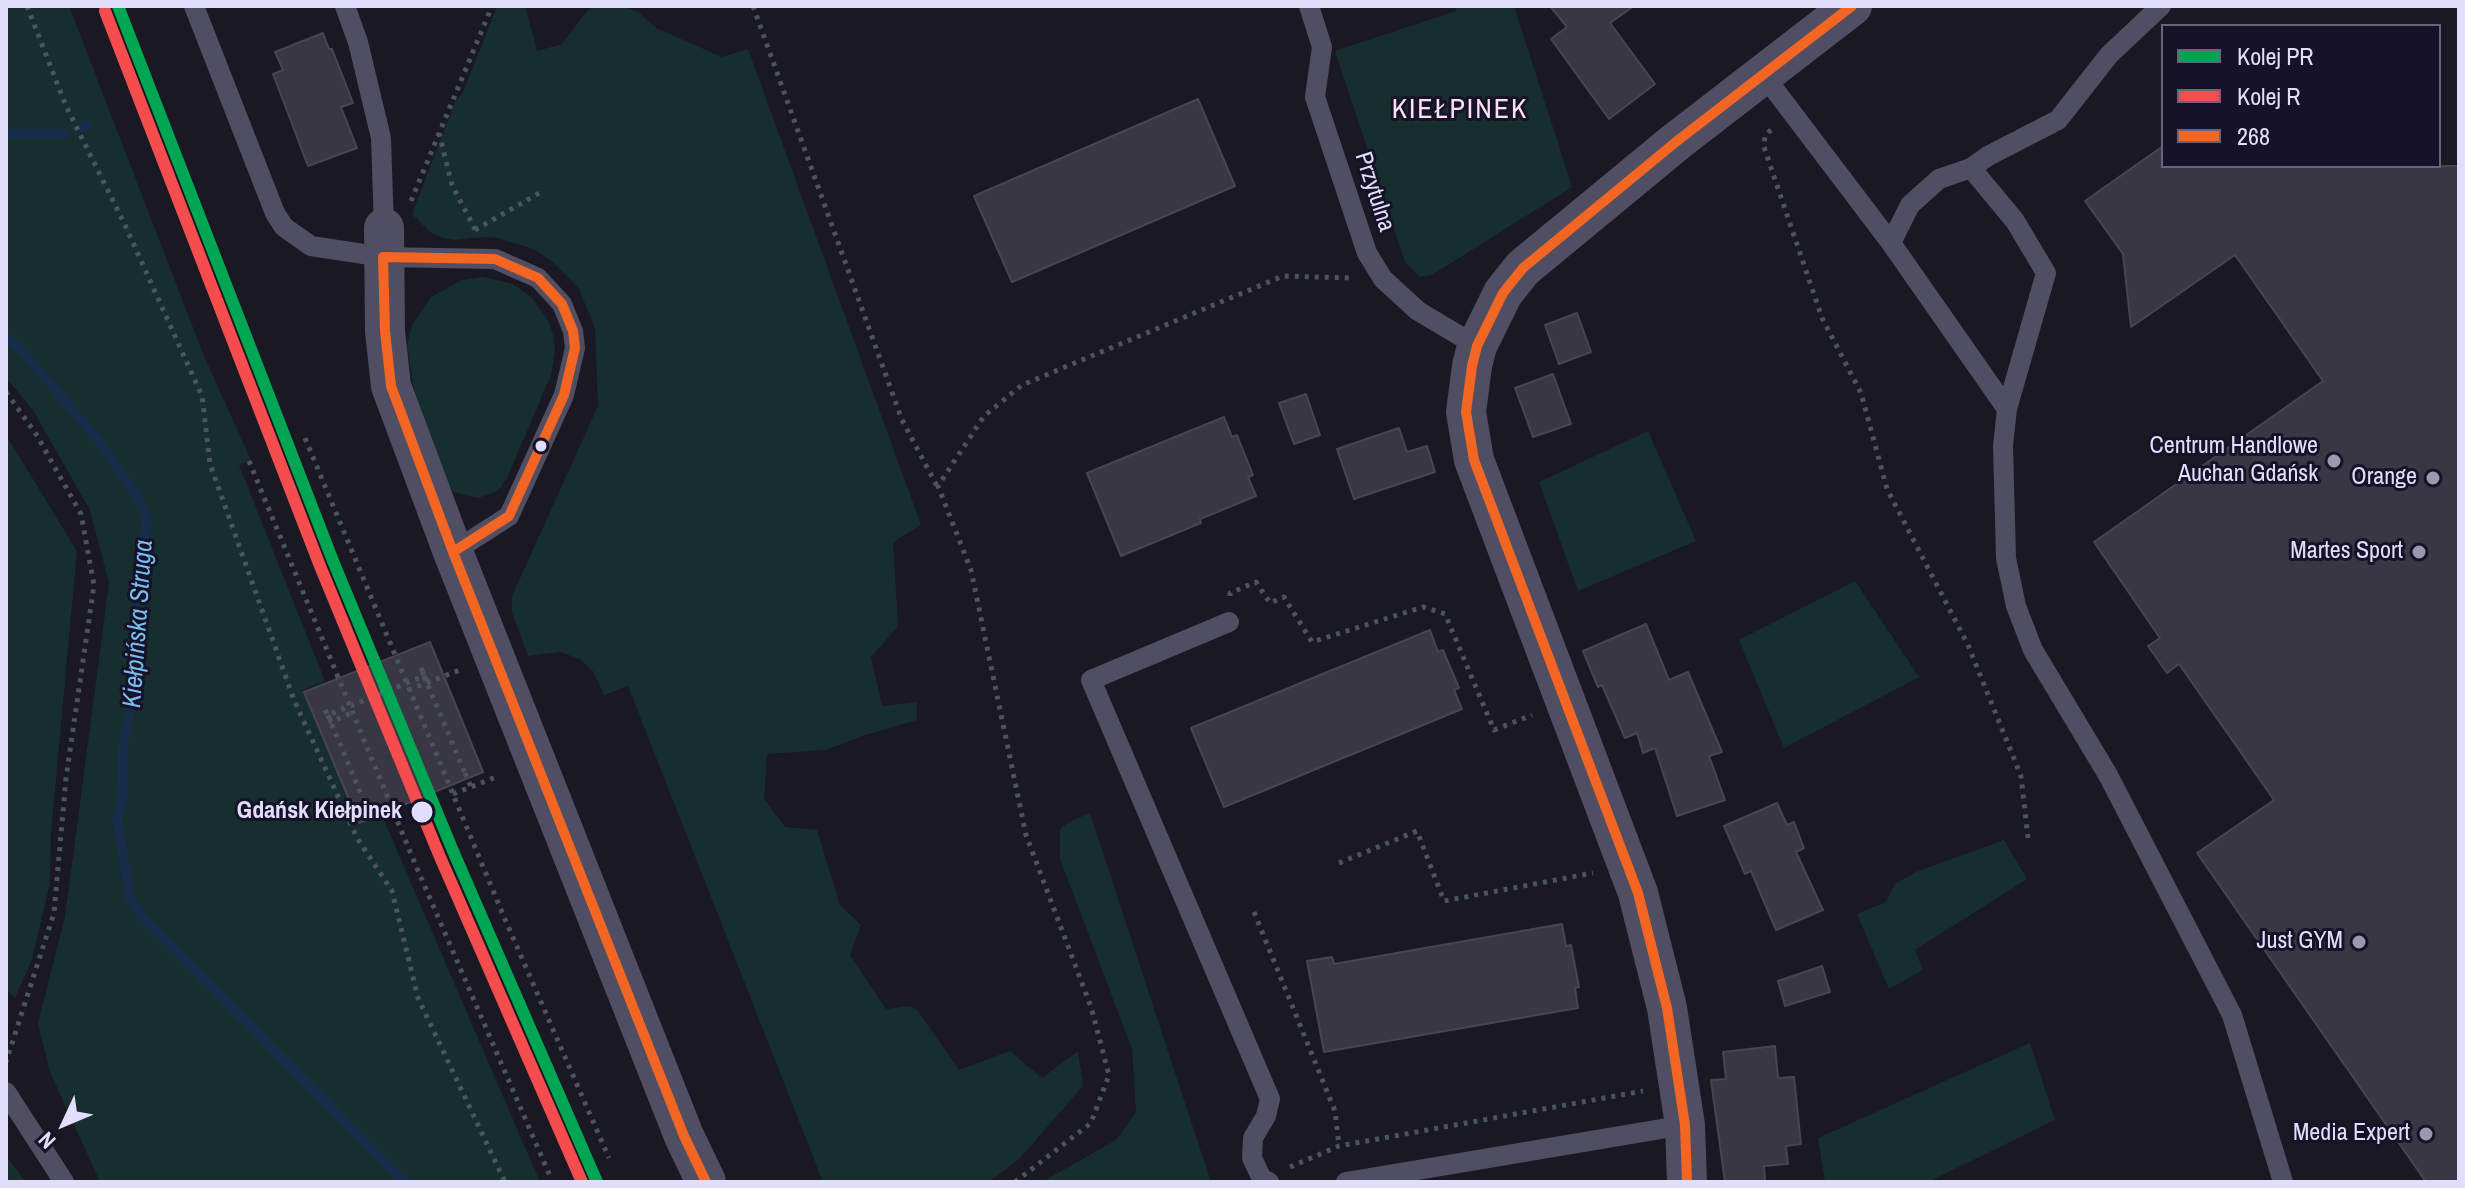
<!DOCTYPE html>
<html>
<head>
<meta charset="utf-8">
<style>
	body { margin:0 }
	#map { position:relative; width:2465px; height:1188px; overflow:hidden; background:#1a1823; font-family:"Archivo Narrow",sans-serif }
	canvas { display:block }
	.frame { position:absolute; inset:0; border:8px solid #e1defb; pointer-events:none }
	.legend { position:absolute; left:2161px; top:24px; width:280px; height:144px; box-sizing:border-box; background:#161328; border:2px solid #67647c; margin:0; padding:10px 14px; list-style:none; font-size:24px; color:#e1defb }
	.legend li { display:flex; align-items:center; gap:16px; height:40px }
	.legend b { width:40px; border:2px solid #67647c }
	.north { position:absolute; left:24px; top:1084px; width:80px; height:80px; -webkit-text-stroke:6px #161328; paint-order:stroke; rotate:226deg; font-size:22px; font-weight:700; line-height:32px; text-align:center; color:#e1defb }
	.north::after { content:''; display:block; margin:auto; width:28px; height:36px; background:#e1defb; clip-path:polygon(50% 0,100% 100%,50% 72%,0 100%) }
</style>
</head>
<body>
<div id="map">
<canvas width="2465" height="1188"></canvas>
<div class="frame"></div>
<ul class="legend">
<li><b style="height:10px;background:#00a651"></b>Kolej PR</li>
<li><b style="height:10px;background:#f54d4d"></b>Kolej R</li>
<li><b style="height:10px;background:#f26522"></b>268</li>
</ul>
<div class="north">N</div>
</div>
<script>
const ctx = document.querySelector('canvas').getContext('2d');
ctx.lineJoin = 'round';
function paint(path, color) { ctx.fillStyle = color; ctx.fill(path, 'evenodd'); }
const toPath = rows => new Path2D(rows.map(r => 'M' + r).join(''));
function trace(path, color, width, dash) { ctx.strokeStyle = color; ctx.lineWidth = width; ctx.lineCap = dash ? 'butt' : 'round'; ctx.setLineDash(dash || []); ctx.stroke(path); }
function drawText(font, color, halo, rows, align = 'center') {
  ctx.font = font + ' "Archivo Narrow",sans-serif'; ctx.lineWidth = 6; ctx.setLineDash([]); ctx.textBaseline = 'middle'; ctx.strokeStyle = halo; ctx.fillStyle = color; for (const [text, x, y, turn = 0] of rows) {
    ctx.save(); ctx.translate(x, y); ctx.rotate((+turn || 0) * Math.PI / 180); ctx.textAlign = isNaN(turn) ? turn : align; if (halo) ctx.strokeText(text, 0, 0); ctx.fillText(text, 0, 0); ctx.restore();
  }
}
paint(toPath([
	[6,6,69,6,204,356,251,460,239,465,325,681,303,690,358,820,380,811,540,1182,100,1182,50,1072,38,1023,65,917,109,583,90,510,34,412,6,377],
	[497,6,525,6,537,51,562,44,587,11,594,6,622,6,638,12,656,28,722,57,748,49,921,525,893,542,898,626,871,657,882,706,917,702,917,720,862,736,826,750,767,754,764,799,785,827,817,830,840,905,861,925,850,955,886,1009,910,1006,918,1011,959,1070,1010,1051,1042,1078,1078,1051,1083,1086,1020,1158,989,1182,823,1182,628,686,604,695,593,671,580,659,560,652,528,656,512,612,512,596,598,406,595,328,579,289,554,263,534,249,497,238,482,237,454,240,440,237,430,232,412,214,455,102,464,90],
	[1455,6,1514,6,1572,187,1432,275,1420,277,1405,262,1335,51,1456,11],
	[483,277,513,284,532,298,548,320,554,338,555,351,551,375,507,478,498,491,478,498,453,492,442,469,414,389,407,345,412,325,431,297,462,280],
	[1648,431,1696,541,1578,591,1539,482],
	[6,435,77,551,51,833,50,883,32,960,15,998,6,989],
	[1855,581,1919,677,1784,748,1739,640],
	[1090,813,1182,1094,1211,1182,1042,1182,1116,1140,1136,1112,1132,1049,1060,859,1060,829,1069,822],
	[2004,840,2027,879,1915,950,1923,970,1889,989,1857,914,1886,902,1895,884,1916,872],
	[2030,1043,2055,1120,1928,1182,1825,1182,1818,1138],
	[6,1156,26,1182,6,1182]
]), '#172e2e');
trace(toPath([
	[83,127,88,125],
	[6,134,64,134],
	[6,336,21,350,99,441,132,488,144,511,147,526,139,576,133,641,139,654,134,689,137,701,132,704,123,746,122,805,117,818,130,899,142,916,404,1182]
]), '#172c49', 10);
const building = toPath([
	[1550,6,1634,6,1610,23,1655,84,1609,119,1551,39,1567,27,1550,6],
	[323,33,329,49,332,49,353,103,341,107,357,148,308,166,273,74,283,70,275,52,323,33],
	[1198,99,1235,186,1012,282,974,196,1198,99],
	[2163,146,2163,166,2459,166,2459,1182,2426,1182,2197,853,2274,800,2179,664,2167,673,2148,646,2160,638,2094,542,2323,381,2235,255,2131,327,2123,254,2085,201,2163,146],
	[1577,313,1591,352,1559,364,1545,325,1577,313],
	[1553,374,1571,424,1533,437,1515,388,1553,374],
	[1306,394,1320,435,1294,444,1279,403,1306,394],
	[1224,417,1232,437,1237,435,1253,475,1248,477,1256,496,1200,519,1201,523,1121,556,1087,473,1224,417],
	[1399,428,1407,452,1427,446,1435,472,1354,499,1337,449,1399,428],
	[1646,624,1669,680,1688,672,1722,752,1709,756,1725,800,1677,816,1655,748,1643,753,1637,733,1625,738,1602,685,1598,687,1583,651,1646,624],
	[1430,630,1438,652,1443,650,1459,688,1454,690,1462,709,1224,807,1191,728,1430,630],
	[430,642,483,772,359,823,304,692,430,642],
	[1777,803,1787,825,1794,822,1804,848,1796,852,1823,910,1776,930,1751,871,1745,874,1724,826,1777,803],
	[1562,924,1566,946,1571,945,1579,987,1575,988,1578,1008,1324,1052,1307,961,1332,957,1334,964,1562,924],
	[1822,966,1830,992,1785,1006,1778,981,1822,966],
	[1775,1046,1778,1078,1794,1077,1801,1144,1786,1146,1788,1164,1764,1166,1765,1182,1725,1182,1711,1080,1726,1079,1723,1052,1775,1046]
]);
paint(building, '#393744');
trace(building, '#474455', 2);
trace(toPath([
	[2418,478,2459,537],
	[2158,659,2459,450]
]), '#383643', 30, [30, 15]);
trace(toPath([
	[27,6,66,106,124,223,202,396,210,464,294,700,357,838,392,891,418,998,505,1182],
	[753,6,902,420,937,486],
	[1771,130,1765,135,1764,147,1822,318,1861,393,1887,489,1968,645,2021,776,2028,838],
	[439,133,452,185,476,231],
	[411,201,492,6],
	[475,230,541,192],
	[6,392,36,434,81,514,94,585,66,778,54,913,6,1062],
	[305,438,504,917,609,1158],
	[249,461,416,866,550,1176],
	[1230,596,1230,593,1256,582,1270,603,1284,597,1312,642,1423,607,1445,614,1494,730,1532,715],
	[421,668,427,683],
	[408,690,460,670],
	[325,710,331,722,351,713],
	[328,715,370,816,391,806],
	[465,773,471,787],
	[453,794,496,777],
	[1339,863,1417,831,1444,901,1593,873],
	[1254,912,1335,1111,1339,1146],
	[1290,1167,1339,1146,1643,1091],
	[1015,1182,1091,1123,1109,1075,1091,1007,1026,835,971,570,938,486,984,416,1022,385,1283,276,1352,278]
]), '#49545f', 5, [4, 6]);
trace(toPath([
	[194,6,275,213,284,227,311,246,383,257,495,259,538,278,562,304,573,331,575,348,564,395,509,516,453,552],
	[345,6,358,42,381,138,384,228],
	[1309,6,1322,47,1315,97,1367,253,1383,279,1418,311,1477,346],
	[1762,73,1891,243,2007,409,2003,446,2006,558,2016,606,2033,650,2108,775,2232,1015,2283,1182],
	[1971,168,2015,221,2046,273,2007,409],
	[1891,243,1910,205,1939,179,1971,168,1988,156,2058,120,2109,55,2161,6],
	[1229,622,1091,680,1270,1099,1266,1116,1253,1138,1252,1158,1262,1179,1269,1182],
	[6,1092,64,1182],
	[1346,1182,1685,1125]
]), '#4f4e62', 20);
trace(toPath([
	[384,228,385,331,391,386,453,552,684,1136,706,1182],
	[1687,1182,1685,1125,1667,1008,1638,893,1474,460,1466,412,1472,366,1477,346,1503,293,1523,268,1677,141,1852,6]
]), '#4f4e62', 40);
trace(toPath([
	[424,676,465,773],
	[325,710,328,715,424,676,421,668]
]), '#49545f', 5, [4, 6]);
trace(toPath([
	[383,257,385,331,391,386,453,552,684,1136,706,1182],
	[383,257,495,259,538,278,562,304,573,331,575,348,564,395,509,516,453,552],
	[1687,1182,1685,1125,1667,1008,1638,893,1474,460,1466,412,1472,366,1477,346,1503,293,1523,268,1677,141,1852,6]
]), '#f26522', 10);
trace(toPath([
	[118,6,333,561,453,851,597,1182]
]), '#00a651', 12);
trace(toPath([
	[105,11,320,566,440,857,582,1182]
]), '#f54d4d', 12);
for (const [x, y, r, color] of [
	[541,446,7,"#e1defb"],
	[2334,461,8,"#9b99af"],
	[2433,478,8,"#9b99af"],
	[2419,552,8,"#9b99af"],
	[422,812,12,"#e1defb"],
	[2359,942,8,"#9b99af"],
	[2426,1134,8,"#9b99af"]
]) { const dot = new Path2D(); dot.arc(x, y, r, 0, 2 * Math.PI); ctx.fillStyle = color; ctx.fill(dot); trace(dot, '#161328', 3); }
drawText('24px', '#e1defb', '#161328', [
	["Przytulna",1374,192,72]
]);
drawText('24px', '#e1defb', '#161328', [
	["Centrum Handlowe",2318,447],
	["Auchan Gdańsk",2318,475],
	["Orange",2417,478],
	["Martes Sport",2403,552],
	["Just GYM",2343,942],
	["Media Expert",2410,1134]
], 'right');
drawText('bold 24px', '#e1defb', '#161328', [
	["Gdańsk Kiełpinek",402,812]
], 'right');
drawText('italic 26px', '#78bcf0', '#161328', [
	["Kiełpińska Struga",139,624,-86]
]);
ctx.letterSpacing = '2px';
drawText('28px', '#fbe0f2', '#161328', [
	["KIEŁPINEK",1460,110]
]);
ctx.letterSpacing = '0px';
</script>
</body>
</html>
